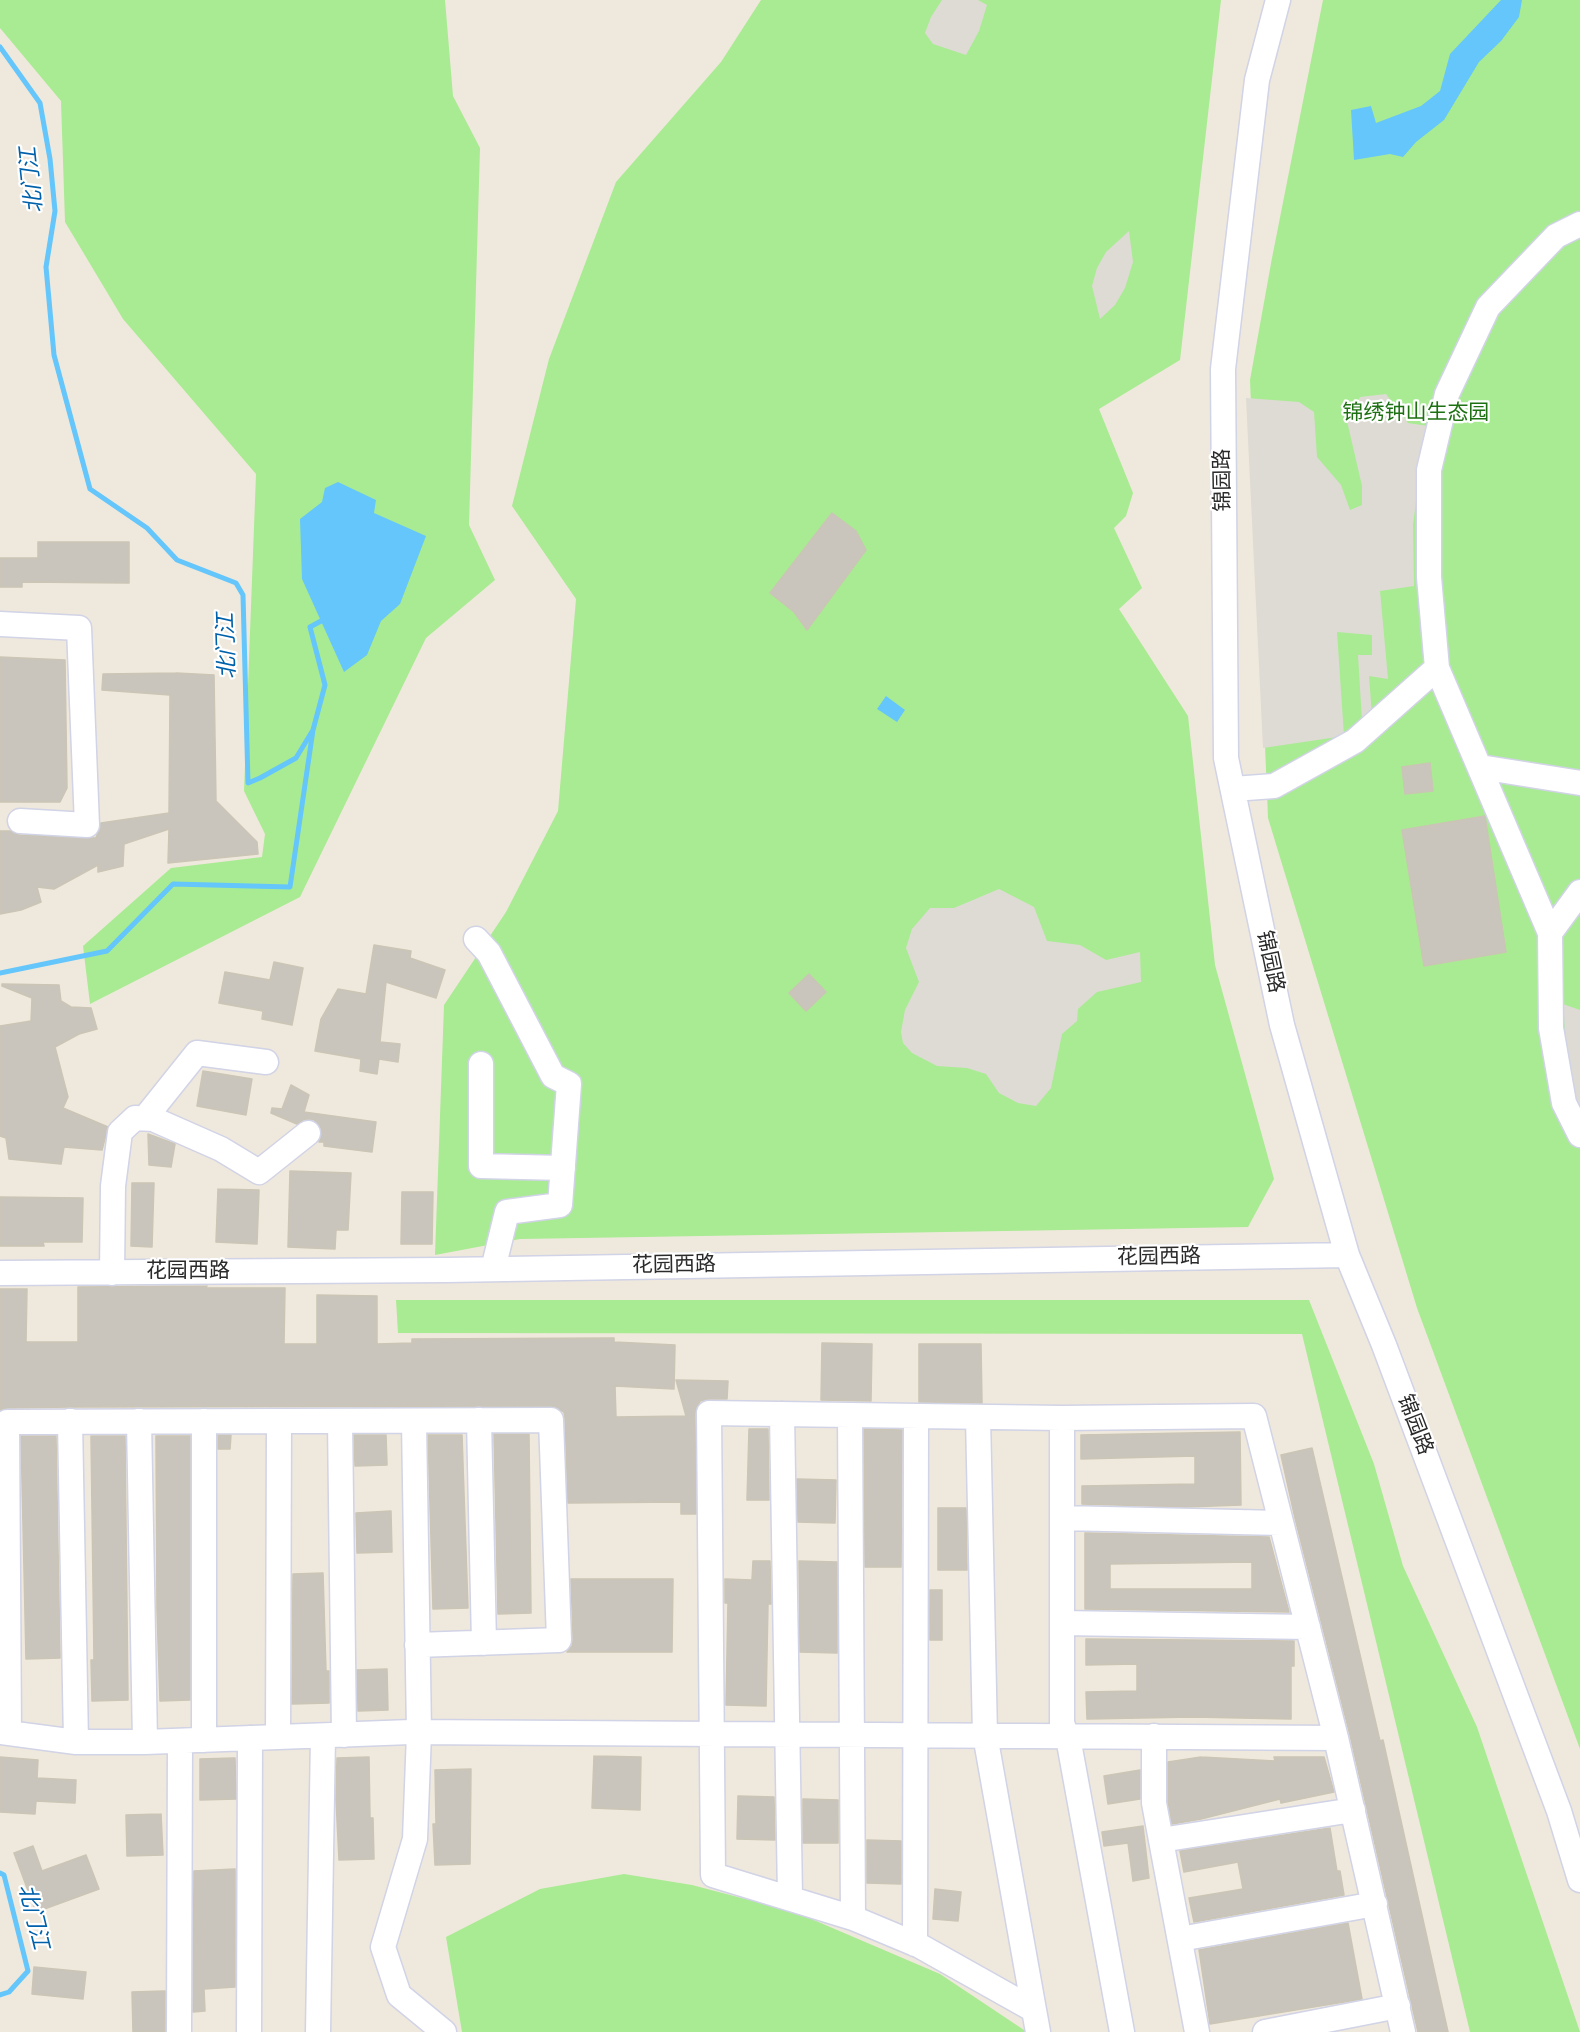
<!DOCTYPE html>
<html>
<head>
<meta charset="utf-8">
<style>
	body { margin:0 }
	canvas { display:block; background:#efe8dc }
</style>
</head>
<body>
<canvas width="1580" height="2032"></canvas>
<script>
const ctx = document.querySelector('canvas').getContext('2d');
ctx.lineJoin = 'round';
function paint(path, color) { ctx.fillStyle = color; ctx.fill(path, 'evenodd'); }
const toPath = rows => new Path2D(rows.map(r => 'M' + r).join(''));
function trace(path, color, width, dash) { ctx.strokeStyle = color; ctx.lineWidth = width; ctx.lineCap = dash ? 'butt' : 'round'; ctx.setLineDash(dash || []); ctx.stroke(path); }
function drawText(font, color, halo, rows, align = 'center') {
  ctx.font = font + ' Jost,"Noto Sans SC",sans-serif'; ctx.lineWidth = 4.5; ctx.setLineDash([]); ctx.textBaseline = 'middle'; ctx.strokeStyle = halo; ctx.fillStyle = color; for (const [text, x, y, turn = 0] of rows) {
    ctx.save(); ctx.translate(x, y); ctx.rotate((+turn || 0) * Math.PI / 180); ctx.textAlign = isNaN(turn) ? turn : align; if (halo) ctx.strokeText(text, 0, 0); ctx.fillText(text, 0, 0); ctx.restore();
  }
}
paint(toPath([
	[0,0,445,0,453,96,480,148,469,525,495,580,426,638,300,897,90,1004,83,946,171,868,262,857,265,834,244,791,256,474,123,319,65,222,61,101,0,28],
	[761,0,1221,0,1180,360,1099,409,1133,493,1126,516,1114,528,1142,588,1119,609,1188,716,1215,965,1274,1179,1248,1227,520,1239,435,1255,444,1005,506,912,558,811,576,599,512,506,549,359,616,182,721,62],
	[1323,0,1580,0,1580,1749,1417,1308,1268,818,1250,380,1272,258],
	[396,1300,1309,1300,1374,1464,1403,1566,1477,1727,1580,2032,1470,2032,1302,1334,398,1333],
	[624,1874,692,1885,795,1912,940,1974,1027,2032,462,2032,446,1937,540,1889]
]), '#a9eb93');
paint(toPath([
	[942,0,978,0,987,5,979,31,966,55,933,44,925,33,931,17],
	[1129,231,1133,262,1125,288,1115,305,1100,319,1092,286,1097,268,1106,252],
	[1386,394,1408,423,1428,426,1421,461,1413,525,1414,586,1380,591,1388,679,1369,676,1372,716,1362,721,1358,655,1372,655,1372,635,1337,632,1344,736,1263,748,1246,398,1299,402,1314,412,1317,457,1341,485,1350,510,1362,505,1362,486,1347,421,1360,397],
	[999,889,1034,907,1047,941,1080,945,1106,960,1140,952,1141,982,1097,992,1078,1009,1077,1021,1062,1034,1051,1088,1036,1106,1018,1103,999,1093,986,1074,967,1068,937,1066,912,1053,903,1043,901,1032,905,1010,919,982,906,948,912,929,930,908,954,908],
	[1563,1004,1580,1010,1580,1110,1569,1078]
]), '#dedbd4');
paint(toPath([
	[1501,0,1522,0,1519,17,1501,41,1479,62,1444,120,1416,142,1403,157,1390,154,1354,160,1351,110,1371,106,1376,123,1421,106,1440,91,1450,54],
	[338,482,376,500,374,513,426,536,400,604,381,621,367,655,344,672,302,579,300,519,322,502,325,488],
	[886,696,905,710,897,722,877,709]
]), '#64c6fb');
trace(toPath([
	[0,47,40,103,50,159,55,211,46,267,54,355,90,489,147,528,177,560,236,583,243,595,248,783,260,778,296,758,313,730,290,887,173,884,107,951,0,973],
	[313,730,325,685,310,627,321,621],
	[0,1873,4,1875,28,1971,9,1992,0,1995]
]), '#64c6fb', 5);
const building = toPath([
	[832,513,856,531,866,550,807,630,794,612,770,593,832,513],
	[38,542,129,542,129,583,22,582,22,587,0,587,0,558,38,558,38,542],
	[0,657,65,660,67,788,60,802,0,802,0,657],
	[176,673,214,675,216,801,257,842,258,854,168,863,169,829,124,844,123,866,98,872,98,865,54,889,37,887,41,902,21,910,0,914,0,831,10,831,19,835,96,838,101,823,169,813,170,695,102,690,103,674,176,673],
	[1430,763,1433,791,1405,794,1402,767,1430,763],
	[1485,816,1506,952,1424,966,1402,830,1485,816],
	[374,945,411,951,410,958,445,970,436,998,386,982,380,1042,400,1044,398,1062,379,1059,377,1074,360,1071,361,1059,315,1051,321,1019,338,989,366,994,374,945],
	[274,962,303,968,292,1025,262,1019,263,1011,219,1003,225,972,270,980,274,962],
	[809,974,826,992,806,1011,789,993,809,974],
	[2,984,59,985,61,1001,71,1007,91,1008,97,1029,79,1034,55,1047,68,1097,63,1108,108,1127,102,1150,64,1147,61,1164,9,1159,6,1138,0,1136,0,1026,31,1021,32,998,2,986,2,984],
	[203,1071,252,1079,246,1115,197,1106,203,1071],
	[291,1085,309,1095,304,1112,376,1122,372,1152,324,1146,324,1142,319,1142,322,1130,319,1125,314,1120,305,1119,297,1124,271,1113,272,1108,282,1109,291,1085],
	[148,1134,175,1144,171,1167,149,1165,148,1134],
	[290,1171,351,1173,348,1230,336,1230,335,1249,288,1247,290,1171],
	[132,1183,154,1183,152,1247,131,1246,132,1183],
	[218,1189,259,1190,257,1244,216,1242,218,1189],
	[402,1192,433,1192,432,1244,401,1244,402,1192],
	[0,1197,83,1198,82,1242,43,1242,44,1246,0,1246,0,1197],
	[207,1286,206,1288,285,1288,284,1344,317,1344,317,1295,377,1296,377,1344,412,1343,412,1339,614,1338,614,1342,675,1345,674,1389,615,1386,616,1417,686,1416,676,1380,728,1381,727,1399,709,1399,700,1401,695,1413,696,1514,681,1514,681,1502,568,1503,565,1419,564,1412,552,1406,70,1407,7,1408,0,1410,0,1289,27,1289,26,1342,78,1342,78,1287,207,1286],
	[822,1343,872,1344,871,1401,821,1400,822,1343],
	[919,1344,981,1344,982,1403,919,1402,919,1344],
	[749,1429,768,1429,769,1500,747,1500,749,1429],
	[864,1429,902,1430,901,1567,865,1567,864,1429],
	[1240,1432,1241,1505,1185,1507,1082,1504,1082,1486,1195,1484,1195,1456,1081,1459,1081,1435,1240,1432],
	[494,1434,529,1434,531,1613,498,1614,494,1434],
	[218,1435,231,1435,230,1449,218,1449,218,1435],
	[354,1435,386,1435,387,1465,355,1466,354,1435],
	[428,1435,462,1435,468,1608,433,1609,428,1435],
	[21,1436,56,1436,60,1658,26,1659,21,1436],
	[91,1436,125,1436,128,1700,92,1701,91,1660,94,1660,91,1436],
	[156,1436,190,1436,190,1700,160,1701,157,1611,156,1436],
	[1312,1448,1380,1741,1383,1740,1448,2032,1418,2032,1350,1735,1295,1518,1281,1455,1312,1448],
	[797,1479,836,1480,835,1523,798,1522,797,1479],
	[938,1508,966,1508,967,1570,938,1570,938,1508],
	[391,1511,392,1552,357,1553,356,1513,391,1511],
	[1085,1533,1269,1537,1289,1612,1085,1609,1085,1533],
	[1252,1562,1252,1589,1110,1589,1110,1564,1252,1562],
	[753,1561,770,1561,771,1604,768,1604,766,1706,726,1705,728,1603,725,1603,725,1579,752,1580,753,1561],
	[799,1561,837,1562,837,1653,800,1652,799,1561],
	[323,1573,326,1671,329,1671,329,1703,292,1704,293,1574,323,1573],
	[571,1579,673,1579,672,1652,567,1652,572,1646,573,1639,571,1579],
	[930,1590,942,1590,942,1640,930,1640,930,1590],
	[1086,1639,1294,1641,1294,1666,1291,1666,1291,1719,1193,1717,1087,1719,1086,1692,1137,1691,1137,1664,1086,1665,1086,1639],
	[387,1669,388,1710,358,1711,357,1670,387,1669],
	[594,1756,641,1757,640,1810,592,1808,594,1756],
	[0,1757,38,1760,37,1778,76,1780,75,1803,36,1801,35,1814,0,1812,0,1757],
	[369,1757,370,1818,373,1818,374,1859,339,1860,336,1799,337,1758,369,1757],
	[1201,1757,1275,1761,1274,1757,1324,1757,1334,1792,1281,1803,1280,1799,1201,1819,1172,1824,1168,1802,1168,1762,1201,1757],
	[235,1758,236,1799,200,1800,200,1759,235,1758],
	[471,1769,470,1864,435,1865,433,1824,436,1824,435,1770,471,1769],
	[1140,1770,1140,1799,1108,1804,1104,1776,1140,1770],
	[738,1796,774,1797,775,1840,737,1839,738,1796],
	[803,1799,838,1800,838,1843,803,1843,803,1799],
	[161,1814,163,1855,127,1856,126,1815,161,1814],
	[1143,1826,1149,1878,1133,1881,1128,1843,1104,1846,1102,1832,1143,1826],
	[1330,1828,1337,1871,1340,1871,1344,1895,1194,1922,1189,1898,1243,1889,1238,1862,1184,1872,1180,1851,1330,1828],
	[867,1840,901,1841,901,1884,867,1883,867,1840],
	[33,1846,42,1871,86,1855,99,1889,36,1912,14,1853,33,1846],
	[235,1869,235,1987,204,1989,205,2011,193,2012,194,1871,235,1869],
	[935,1889,961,1892,958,1921,933,1919,935,1889],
	[1348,1923,1362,1999,1210,2024,1199,1950,1348,1923],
	[34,1967,86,1972,83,1999,32,1994,34,1967],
	[165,1991,165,2032,133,2032,132,1992,165,1991]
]);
paint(building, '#cac5bc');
trace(building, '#cac5b5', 1.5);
const minor = toPath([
	[1278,0,1257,80,1223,369,1226,758,1282,1025,1347,1255,1384,1345,1559,1811,1580,1880],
	[0,624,79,628,87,825,20,821],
	[1437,668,1429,577,1429,470,1447,394,1488,307,1556,236,1580,224],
	[1480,767,1580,783],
	[1233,789,1274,786,1355,741,1437,668,1550,933,1580,892],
	[1550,933,1551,1028,1564,1103,1580,1135],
	[476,939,489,953,553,1076,569,1084,560,1205,507,1212,493,1269],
	[481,1064,481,1166,563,1168],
	[145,1118,197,1053,266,1062],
	[0,1273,447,1270,1347,1255],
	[112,1273,113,1186,120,1132,135,1118,153,1119,221,1149,259,1172,308,1133],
	[782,1414,790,1897],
	[850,1415,853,1918],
	[978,1417,985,1735,1034,2010],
	[1062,1418,1062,1723,1069,1743,1122,2032],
	[479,1420,484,1643],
	[70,1421,76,1742],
	[139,1421,145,1742],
	[340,1421,344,1735],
	[414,1421,419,1733,415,1839,383,1947,399,1995,444,2032],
	[1062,1518,1281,1523],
	[1062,1623,1308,1627],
	[0,1732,76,1742,145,1742,411,1732,1336,1738],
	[9,1733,7,1422,551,1420,559,1640,417,1645],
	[1154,1736,1154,1803,1197,2032],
	[278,1737,279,1421],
	[204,1740,204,1421],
	[1161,1840,1353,1810],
	[1180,1939,1375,1904],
	[915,1944,916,1416],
	[179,2032,180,1741],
	[249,2032,250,1738],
	[318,2032,323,1736],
	[1038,2032,1034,2010,920,1946,853,1918,713,1875,709,1413,1062,1418,1254,1416,1336,1738,1403,2032],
	[1265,2032,1398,2006]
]);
trace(minor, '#d1d3e6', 27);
trace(minor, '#fff', 24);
drawText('21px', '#1e7112', '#fff', [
	["锦绣钟山生态园",1416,414]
]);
drawText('21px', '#2b2b2b', '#fff', [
	["锦园路",1224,480,-91],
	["锦园路",1269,962,78],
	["花园西路",1159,1258,-1],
	["花园西路",674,1266,-1],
	["花园西路",188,1272],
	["锦园路",1414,1425,69]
]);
drawText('italic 22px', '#0061ab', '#fff', [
	["北门江",33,180,-96],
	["北门江",228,646,-92],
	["北门江",32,1917,76]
]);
</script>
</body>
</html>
